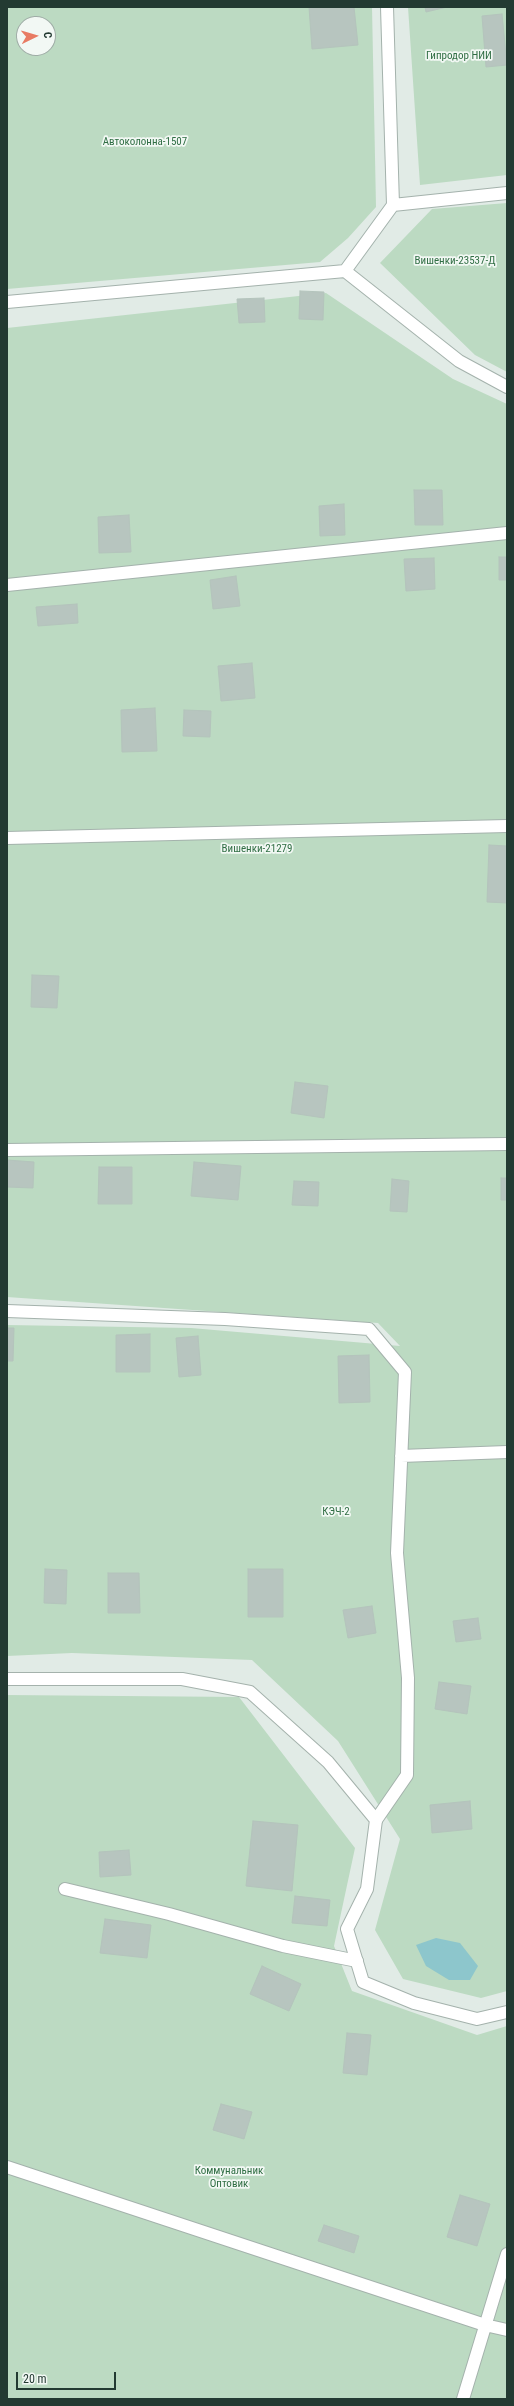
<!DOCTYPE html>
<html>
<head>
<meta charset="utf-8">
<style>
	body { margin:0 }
	#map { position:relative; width:514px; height:2406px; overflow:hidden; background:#e1ebe6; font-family:"Roboto Condensed",sans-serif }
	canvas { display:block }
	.frame { position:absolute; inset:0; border:8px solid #233a32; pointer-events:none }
	.north { position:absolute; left:16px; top:16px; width:40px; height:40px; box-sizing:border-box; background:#f2f8f4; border:1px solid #9faca6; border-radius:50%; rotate:85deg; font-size:11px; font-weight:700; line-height:16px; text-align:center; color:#233a32 }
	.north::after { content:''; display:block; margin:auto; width:14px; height:18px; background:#e87b63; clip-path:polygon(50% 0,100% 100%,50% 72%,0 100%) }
	.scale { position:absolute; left:16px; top:2372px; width:100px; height:18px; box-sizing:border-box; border:2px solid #233a32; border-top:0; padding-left:5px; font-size:12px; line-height:14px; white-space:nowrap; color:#233a32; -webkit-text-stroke:3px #f2f8f4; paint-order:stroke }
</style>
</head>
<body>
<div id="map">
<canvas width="514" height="2406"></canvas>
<div class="frame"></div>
<div class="north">С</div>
<div class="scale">20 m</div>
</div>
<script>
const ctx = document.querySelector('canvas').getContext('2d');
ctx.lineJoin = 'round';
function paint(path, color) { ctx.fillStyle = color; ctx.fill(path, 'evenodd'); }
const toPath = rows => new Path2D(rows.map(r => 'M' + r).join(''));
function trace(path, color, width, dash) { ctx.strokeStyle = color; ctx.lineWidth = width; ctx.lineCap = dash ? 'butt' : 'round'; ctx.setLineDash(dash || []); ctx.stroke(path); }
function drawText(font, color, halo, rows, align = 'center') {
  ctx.font = font + ' "Roboto Condensed",sans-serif'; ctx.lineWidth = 3.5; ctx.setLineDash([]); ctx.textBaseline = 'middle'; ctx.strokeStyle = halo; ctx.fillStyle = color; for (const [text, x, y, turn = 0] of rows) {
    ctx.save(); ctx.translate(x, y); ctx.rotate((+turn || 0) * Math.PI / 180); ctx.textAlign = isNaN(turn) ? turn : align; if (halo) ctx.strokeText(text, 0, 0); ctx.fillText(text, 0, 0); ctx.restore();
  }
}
paint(toPath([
	[7,7,372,7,376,207,348,238,320,262,7,289],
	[24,24,48,24,48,48,24,48],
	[408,7,507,7,507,175,420,185],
	[507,203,507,372,475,355,380,263,432,209],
	[326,293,453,379,507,404,507,1991,481,1998,403,1979,375,1930,400,1839,338,1741,252,1660,72,1653,7,1656,7,1325,191,1328,400,1346,378,1323,7,1297,7,328],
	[7,1695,239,1697,355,1848,334,1946,352,1991,477,2035,507,2026,507,2399,7,2399]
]), '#bcdac2');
paint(toPath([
	[436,1938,460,1943,478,1966,470,1980,449,1980,426,1966,416,1945]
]), '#8dc6cc');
const building = toPath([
	[309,7,354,7,358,45,312,49,309,7],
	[425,7,447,7,426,12,425,7],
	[502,14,507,65,486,67,482,16,502,14],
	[300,291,324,292,323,320,299,319,300,291],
	[264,298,265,322,239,323,237,299,264,298],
	[414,490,442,490,443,525,415,525,414,490],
	[344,504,345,535,320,536,319,506,344,504],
	[129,515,131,552,99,553,98,517,129,515],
	[499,557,507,557,507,580,499,580,499,557],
	[434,558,435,589,406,591,404,559,434,558],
	[236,576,240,606,213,609,210,580,236,576],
	[77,604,78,623,38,626,36,607,77,604],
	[252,663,255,698,221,701,218,666,252,663],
	[155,708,157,751,122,752,121,710,155,708],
	[184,710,211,711,210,737,183,736,184,710],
	[489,845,507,846,507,903,487,902,489,845],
	[32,975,59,976,57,1008,31,1007,32,975],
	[295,1082,328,1086,324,1118,291,1113,295,1082],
	[7,1160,34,1162,33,1188,7,1187,7,1160],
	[194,1162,241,1166,238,1200,191,1196,194,1162],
	[99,1167,132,1167,132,1204,98,1204,99,1167],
	[501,1178,507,1178,507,1200,501,1200,501,1178],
	[392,1179,409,1181,407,1212,390,1211,392,1179],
	[294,1181,319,1182,318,1206,292,1205,294,1181],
	[7,1328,14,1328,13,1361,7,1361,7,1328],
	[150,1334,150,1372,116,1372,116,1335,150,1334],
	[198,1336,201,1375,179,1377,176,1338,198,1336],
	[369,1355,370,1402,339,1403,338,1356,369,1355],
	[45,1569,67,1570,66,1604,44,1603,45,1569],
	[248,1569,283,1569,283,1617,248,1617,248,1569],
	[108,1573,139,1573,140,1613,108,1613,108,1573],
	[372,1606,376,1633,348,1638,343,1610,372,1606],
	[478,1618,481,1639,456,1642,453,1621,478,1618],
	[439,1682,471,1686,467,1714,435,1709,439,1682],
	[470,1801,472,1829,432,1833,430,1805,470,1801],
	[253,1821,298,1825,292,1891,246,1886,253,1821],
	[129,1850,131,1875,100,1877,99,1852,129,1850],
	[295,1896,330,1900,327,1926,292,1923,295,1896],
	[105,1919,151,1925,147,1958,100,1953,105,1919],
	[262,1966,301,1984,289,2011,250,1994,262,1966],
	[347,2033,371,2035,367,2075,343,2073,347,2033],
	[221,2104,252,2112,244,2139,213,2130,221,2104],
	[460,2195,490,2204,477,2246,447,2237,460,2195],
	[324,2225,359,2236,354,2253,318,2241,324,2225]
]);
paint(building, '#b7c5bf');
trace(building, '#b4c4bc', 1);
const lane = toPath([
	[7,585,507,533],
	[7,838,507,826],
	[7,1150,507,1144],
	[7,1311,225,1319,369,1329,405,1372,397,1553,408,1678,407,1775,376,1820],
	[401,1456,507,1452],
	[65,1889,169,1914,283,1946,357,1961],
	[7,2167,485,2325,507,2330],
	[463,2399,507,2254]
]);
const street = toPath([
	[393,205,507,193],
	[345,271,459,361,507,387],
	[7,302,345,271,393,205,387,7],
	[7,1679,182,1679,250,1692,328,1762,376,1820,367,1889,347,1929,363,1982,414,2003,477,2019,507,2012]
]);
trace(lane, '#a4b2ac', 14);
trace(street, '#a4b2ac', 14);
trace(lane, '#fff', 12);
trace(street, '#fff', 12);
drawText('11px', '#306e44', '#f2f8f4', [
	["Гипродор НИИ",459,56],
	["Автоколонна-1507",145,142],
	["Вишенки-23537-Д",455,261],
	["Вишенки-21279",257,849],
	["КЭЧ-2",336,1512],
	["Коммунальник",229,2171],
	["Оптовик",229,2184]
]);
</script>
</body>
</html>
